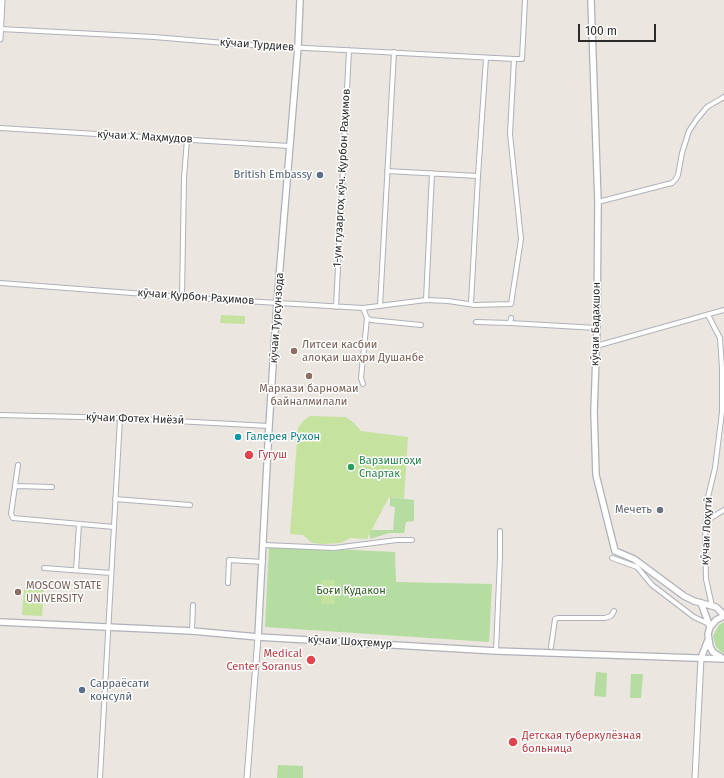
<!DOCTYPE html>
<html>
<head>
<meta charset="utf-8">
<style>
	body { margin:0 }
	#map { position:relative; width:724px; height:778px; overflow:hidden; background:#ebe6df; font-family:"Fira Sans",sans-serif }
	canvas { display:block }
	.scale { position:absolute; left:578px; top:24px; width:78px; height:18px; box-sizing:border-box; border:2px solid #2b2b2b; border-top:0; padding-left:5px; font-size:12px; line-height:14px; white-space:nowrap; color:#2b2b2b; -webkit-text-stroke:3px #fff; paint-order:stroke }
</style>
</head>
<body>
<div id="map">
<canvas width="724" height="778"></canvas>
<div class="scale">100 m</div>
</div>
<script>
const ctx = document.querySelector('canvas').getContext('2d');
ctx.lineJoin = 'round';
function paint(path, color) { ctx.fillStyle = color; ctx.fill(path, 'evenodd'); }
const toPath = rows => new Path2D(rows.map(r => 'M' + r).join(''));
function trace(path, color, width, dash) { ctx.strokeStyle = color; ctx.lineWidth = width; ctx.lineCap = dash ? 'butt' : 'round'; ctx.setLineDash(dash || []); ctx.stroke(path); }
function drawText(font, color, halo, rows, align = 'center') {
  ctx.font = font + ' "Fira Sans",sans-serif'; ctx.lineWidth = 3; ctx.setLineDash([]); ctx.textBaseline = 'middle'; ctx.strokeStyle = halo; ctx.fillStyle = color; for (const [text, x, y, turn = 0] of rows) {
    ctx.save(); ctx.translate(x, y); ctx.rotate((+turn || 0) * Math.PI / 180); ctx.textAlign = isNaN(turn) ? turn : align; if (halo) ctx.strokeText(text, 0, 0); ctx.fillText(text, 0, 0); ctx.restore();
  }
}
paint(toPath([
	[390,497,414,500,414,521,406,522,404,533,389,533,370,539,370,530,393,530,395,507,390,506],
	[269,546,395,552,396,582,492,584,489,642,265,627],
	[724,622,724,654,716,647,713,636,719,625],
	[596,672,607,673,606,697,594,696],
	[631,674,643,674,641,698,630,698],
	[278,765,303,766,303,778,277,778]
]), '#b5dca1');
paint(toPath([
	[221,315,245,316,245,324,220,323],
	[310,416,346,417,354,423,361,431,408,437,404,498,389,497,367,539,350,538,341,543,324,544,312,543,303,535,290,534,298,428,303,421],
	[322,580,335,580,335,604,321,604],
	[352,588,361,589,360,599,351,598],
	[24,589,44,590,42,616,22,615]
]), '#c5e29e');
const minor = toPath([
	[1,29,154,37,249,45,514,59,522,59,525,0],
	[0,128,289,146],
	[387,171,478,176],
	[598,202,664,185,672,183,676,179,678,175,682,153,689,131,697,119,707,107,724,97],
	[0,283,211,299,363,308,426,300,448,301,475,305,511,304,521,239,510,134,514,59],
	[182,297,184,178,187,139],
	[426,300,432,173],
	[471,303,478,176,486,58],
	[380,306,394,52],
	[336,307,349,50],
	[708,315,720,338,722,368,722,412,715,468,708,497,705,538,706,579,712,606],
	[367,318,371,320,421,325],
	[511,318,510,323,597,328],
	[476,322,510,323],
	[596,346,724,310],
	[363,384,361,378,367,318,363,308],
	[0,415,120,418,269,426],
	[18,465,15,486,52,487],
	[15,486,11,514,13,518,114,527],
	[115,499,190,505],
	[706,521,724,510],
	[264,545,334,548,397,540,412,540],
	[612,558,637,567,652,585,694,617,709,624],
	[44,568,111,573],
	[76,570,79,524],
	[228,583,229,560,263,562],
	[192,631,193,605],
	[551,647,555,619,558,618,605,618,611,616,614,611],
	[496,651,500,557,500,531],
	[100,778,120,418]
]);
const tertiary = toPath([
	[0,39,2,0],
	[247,778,258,637],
	[695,778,701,658]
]);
const secondary = toPath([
	[591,0,598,202,597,328,594,412,596,475,615,551,634,559,684,596,694,601,716,607,724,615],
	[701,603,710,627],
	[0,622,192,631,258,637,496,651,724,659],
	[258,637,269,426,277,303,298,47,300,0],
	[701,658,708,640],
	[722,658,713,652,710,647,708,634,710,627,716,620,724,616]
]);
trace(minor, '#afb1ba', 6);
trace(tertiary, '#afb1ba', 7);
trace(secondary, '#afb1ba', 8);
trace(minor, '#fff', 4);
trace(tertiary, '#fff', 5);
trace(secondary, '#fff', 5.5);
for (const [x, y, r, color] of [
	[320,175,4,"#5c6f8a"],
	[294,351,4,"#8d6e63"],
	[309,376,4,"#8d6e63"],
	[238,437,4,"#0f9aa8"],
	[249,455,5,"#e0444e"],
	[351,467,4,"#2e9e5b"],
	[660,510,4,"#6b7280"],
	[18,592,4,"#8d6e63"],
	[311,660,5,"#e0444e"],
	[82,690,4,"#5c6f8a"],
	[513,742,5,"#e0444e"]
]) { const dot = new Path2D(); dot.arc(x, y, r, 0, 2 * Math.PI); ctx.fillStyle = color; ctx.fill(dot); trace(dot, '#fff', 1.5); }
drawText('11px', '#2b2b2b', '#fff', [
	["кӯчаи Турдиев",257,45,4],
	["кӯчаи Х. Маҳмудов",145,137,3],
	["1-ум гузаргоҳ кӯч. Қурбон Раҳимов",342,178,-87],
	["кӯчаи Қурбон Раҳимов",196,297,4],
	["кӯчаи Турсунзода",277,318,-86],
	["кӯчаи Бадахшон",596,324,-89],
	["кӯчаи Фотех Ниёзӣ",135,419,2],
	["кӯчаи Лоҳутӣ",707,531,-87],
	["кӯчаи Шоҳтемур",350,642,3]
]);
drawText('11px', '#4e5e75', '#fff', [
	["British Embassy",312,175],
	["Сарраёсати",90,684,"left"],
	["консулӣ",90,697,"left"]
], 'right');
drawText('11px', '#785e54', '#fff', [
	["Литсеи касбии",302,345],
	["алоқаи шаҳри Душанбе",302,358],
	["Маркази барномаи",309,389,"center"],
	["байналмилали",309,402,"center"],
	["MOSCOW STATE",26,586],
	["UNIVERSITY",26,599]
], 'left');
drawText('11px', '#0d838f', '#fff', [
	["Галерея Рухон",246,437]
], 'left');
drawText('11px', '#be3a42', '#fff', [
	["Гугуш",258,455],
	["Medical",302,654,"right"],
	["Center Soranus",302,667,"right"],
	["Детская туберкулёзная",522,736],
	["больница",522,749]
], 'left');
drawText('11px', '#27864d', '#fff', [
	["Варзишгоҳи",359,461],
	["Спартак",359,474]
], 'left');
drawText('11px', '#5b616d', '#fff', [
	["Мечеть",652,510]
], 'right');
drawText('11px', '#2f6122', '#fff', [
	["Боғи Кудакон",351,591]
]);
</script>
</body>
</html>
